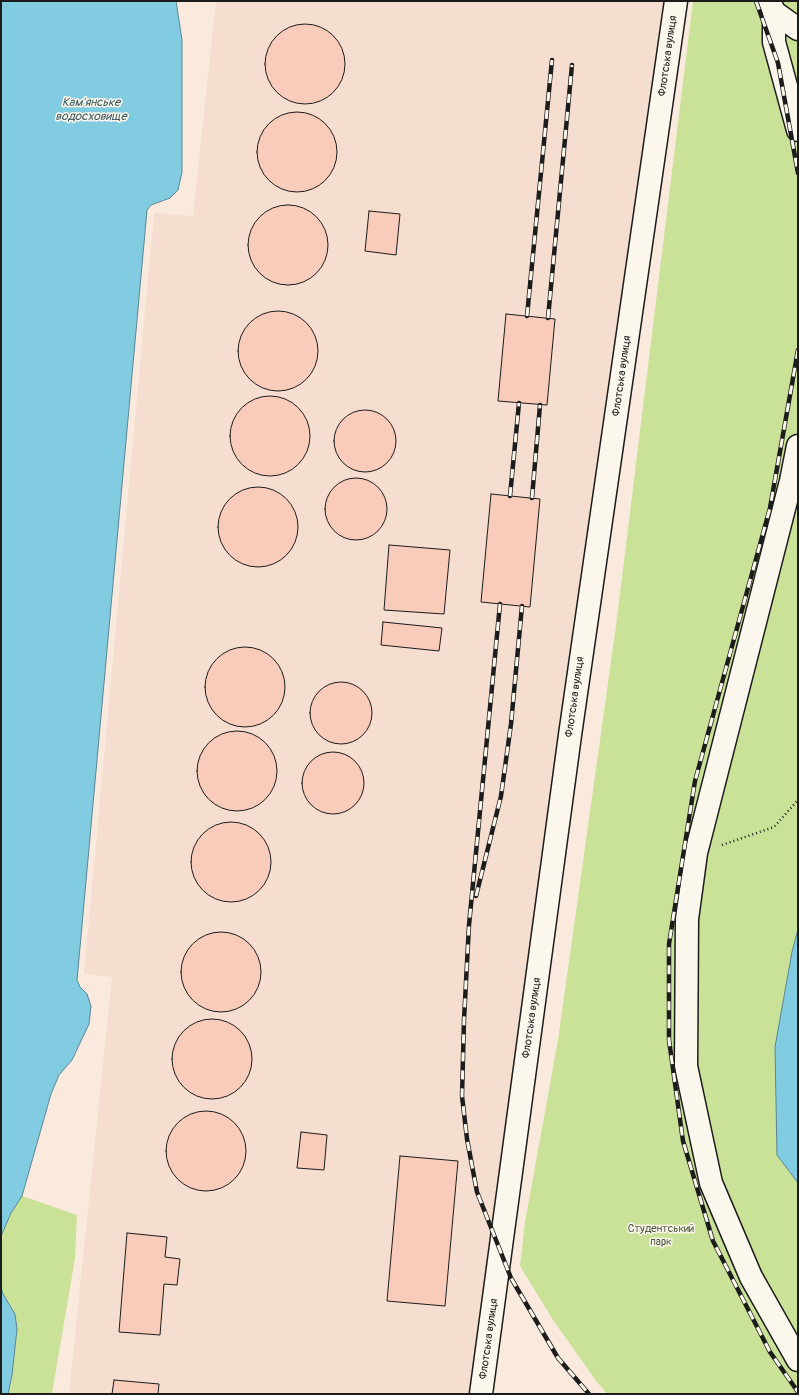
<!DOCTYPE html>
<html>
<head>
<meta charset="utf-8">
<style>
	body { margin:0 }
	#map { position:relative; width:799px; height:1395px; overflow:hidden; background:#faeadd; font-family:Pangolin,sans-serif }
	canvas { display:block }
	.frame { position:absolute; inset:0; border:2px solid #1c1c1c; pointer-events:none }
</style>
</head>
<body>
<div id="map">
<canvas width="799" height="1395"></canvas>
<div class="frame"></div>
</div>
<script>
const ctx = document.querySelector('canvas').getContext('2d');
ctx.lineJoin = 'round';
function paint(path, color) { ctx.fillStyle = color; ctx.fill(path, 'evenodd'); }
const toPath = rows => new Path2D(rows.map(r => 'M' + r).join(''));
function trace(path, color, width, dash) { ctx.strokeStyle = color; ctx.lineWidth = width; ctx.lineCap = dash ? 'butt' : 'round'; ctx.setLineDash(dash || []); ctx.stroke(path); }
function drawText(font, color, halo, rows, align = 'center') {
  ctx.font = font + ' Pangolin,sans-serif'; ctx.lineWidth = 3; ctx.setLineDash([]); ctx.textBaseline = 'middle'; ctx.strokeStyle = halo; ctx.fillStyle = color; for (const [text, x, y, turn = 0] of rows) {
    ctx.save(); ctx.translate(x, y); ctx.rotate((+turn || 0) * Math.PI / 180); ctx.textAlign = isNaN(turn) ? turn : align; if (halo) ctx.strokeText(text, 0, 0); ctx.fillText(text, 0, 0); ctx.restore();
  }
}
paint(toPath([
	[216,1,667,1,471,1394,69,1394,112,977,84,974,154,213,193,216]
]), '#f5ddcf');
paint(toPath([
	[693,1,798,1,798,1394,607,1394,597,1382,553,1320,520,1266,525,1222,558,1040,616,626],
	[22,1196,77,1215,75,1258,52,1394,8,1394,12,1375,15,1314,3,1294,1,1287,1,1236,11,1213]
]), '#cae297');
const water = toPath([
	[1,1,176,1,182,40,182,172,178,190,170,198,151,205,147,210,77,980,80,987,87,994,91,1006,89,1024,72,1060,59,1075,51,1094,22,1196,11,1213,1,1236,1,1],
	[798,929,798,1183,777,1155,775,1047,792,952,798,929],
	[1,1287,3,1294,15,1314,17,1329,12,1375,8,1394,1,1394,1,1287]
]);
paint(water, '#82cce2');
trace(water, '#598693', 1);
const building = toPath([
	'265 64a40 40 0 1 1 80 0a40 40 0 1 1-80 0Z',
	'257 152a40 40 0 1 1 80 0a40 40 0 1 1-80 0Z',
	'248 245a40 40 0 1 1 80 0a40 40 0 1 1-80 0Z',
	[369,211,400,214,396,255,365,251,369,211],
	'238 351a40 40 0 1 1 80 0a40 40 0 1 1-80 0Z',
	[506,314,555,319,547,405,498,401,506,314],
	'230 436a40 40 0 1 1 80 0a40 40 0 1 1-80 0Z',
	'334 441a31 31 0 1 1 62 0a31 31 0 1 1-62 0Z',
	'325 509a31 31 0 1 1 62 0a31 31 0 1 1-62 0Z',
	'218 527a40 40 0 1 1 80 0a40 40 0 1 1-80 0Z',
	[491,494,540,499,530,607,481,602,491,494],
	[389,545,450,550,444,614,384,610,389,545],
	[383,622,442,628,439,651,381,645,383,622],
	'205 687a40 40 0 1 1 80 0a40 40 0 1 1-80 0Z',
	'310 713a31 31 0 1 1 62 0a31 31 0 1 1-62 0Z',
	'197 771a40 40 0 1 1 80 0a40 40 0 1 1-80 0Z',
	'302 783a31 31 0 1 1 62 0a31 31 0 1 1-62 0Z',
	'191 862a40 40 0 1 1 80 0a40 40 0 1 1-80 0Z',
	'181 972a40 40 0 1 1 80 0a40 40 0 1 1-80 0Z',
	'172 1059a40 40 0 1 1 80 0a40 40 0 1 1-80 0Z',
	'166 1151a40 40 0 1 1 80 0a40 40 0 1 1-80 0Z',
	[301,1132,327,1135,324,1170,297,1168,301,1132],
	[400,1156,458,1161,445,1306,387,1301,400,1156],
	[127,1233,167,1237,165,1257,180,1259,177,1285,164,1284,160,1335,119,1332,127,1233],
	[114,1380,159,1384,158,1394,112,1394,114,1380]
]);
paint(building, '#f8cbbb');
trace(building, '#1c1c1c', 1);
const minor = toPath([
	[770,2,774,12,798,29],
	[774,12,774,42,798,130],
	[798,446,791,481,696,853,687,919,686,1066,711,1183,751,1277,798,1360],
	[481,1394,570,735,676,1]
]);
trace(minor, '#1c1c1c', 25);
trace(toPath([
	[722,845,774,827,798,800]
]), '#1c1c1c', 2.5, [1, 3]);
trace(minor, '#fbf7ec', 22);
const rail = toPath([
	[756,1,778,63,798,173],
	[527,316,552,60],
	[548,318,572,65],
	[798,350,770,508,695,781,669,944,669,1040,683,1141,713,1241,770,1352,798,1392],
	[510,496,519,403],
	[532,498,540,405],
	[500,604,469,925,464,1020,462,1096,467,1139,477,1192,511,1278,558,1358,589,1394],
	[476,896,501,796,511,724,522,606]
]);
trace(rail, '#1c1c1c', 4.5);
trace(rail, '#fbf7ec', 3, [9]);
drawText('11px', '#1c1c1c', '#fbf7ec', [
	["Флотська вулиця",668,56,-82],
	["Флотська вулиця",622,376,-82],
	["Флотська вулиця",575,697,-82],
	["Флотська вулиця",532,1018,-82],
	["Флотська вулиця",489,1339,-82]
]);
drawText('11px', '#505741', '#fbf7ec', [
	["Студентський",661,1229],
	["парк",661,1242]
]);
drawText('italic 12px', '#405a61', '#fbf7ec', [
	["Кам'янське",91,103],
	["водосховище",91,117]
]);
</script>
</body>
</html>
